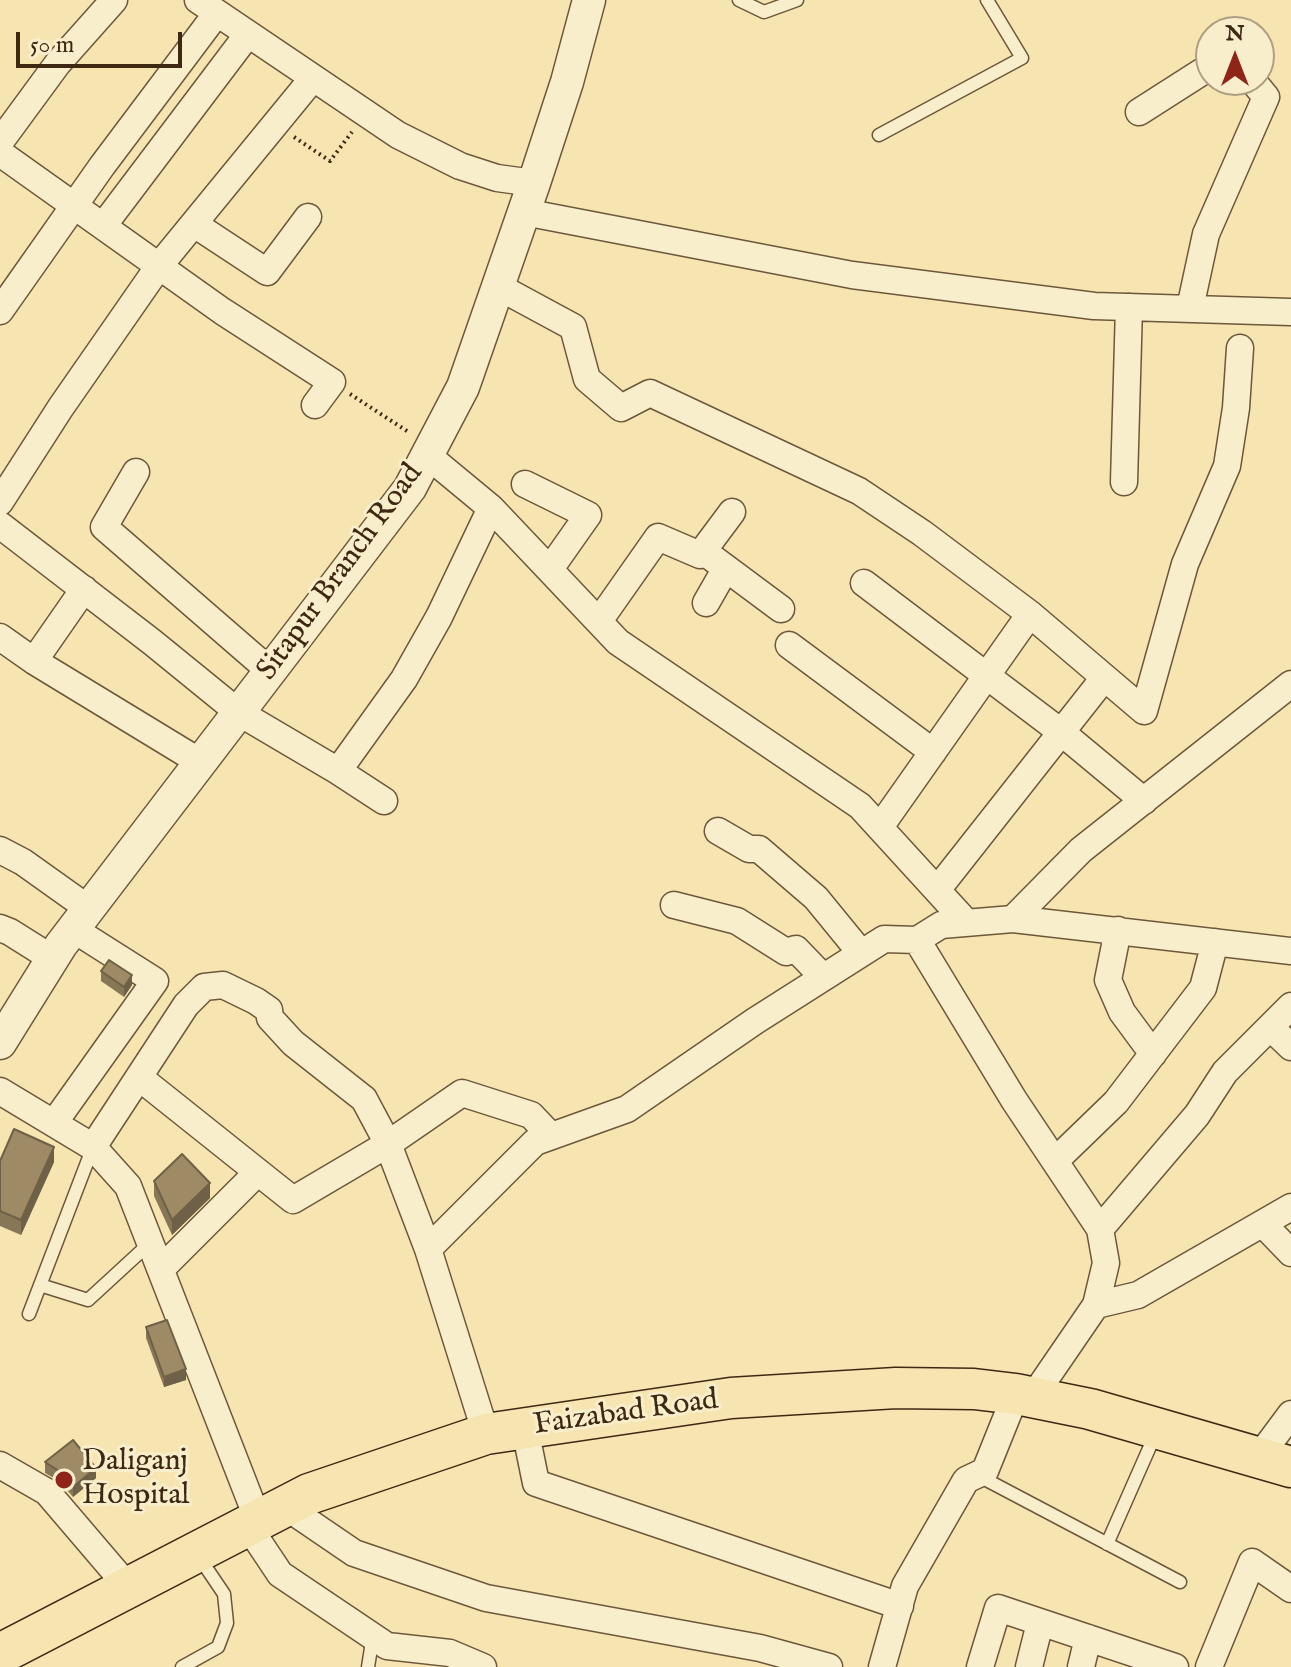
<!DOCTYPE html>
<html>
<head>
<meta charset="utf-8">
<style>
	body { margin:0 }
	#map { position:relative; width:1291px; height:1667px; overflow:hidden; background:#f6e5b1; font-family:"IM FELL English",serif }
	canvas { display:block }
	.north { position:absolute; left:1195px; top:16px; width:80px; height:80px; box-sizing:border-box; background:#f9eecc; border:2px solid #af9f82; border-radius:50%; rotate:0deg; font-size:22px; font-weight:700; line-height:32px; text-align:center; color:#3f2812 }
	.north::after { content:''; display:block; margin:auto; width:28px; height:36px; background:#8f2418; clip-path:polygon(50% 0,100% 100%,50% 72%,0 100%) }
	.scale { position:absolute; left:16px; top:32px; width:166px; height:36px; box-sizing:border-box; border:4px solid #3f2812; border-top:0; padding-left:10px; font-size:24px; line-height:28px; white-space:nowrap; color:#3f2812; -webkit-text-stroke:6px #f9eecc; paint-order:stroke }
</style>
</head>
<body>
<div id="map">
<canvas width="1291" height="1667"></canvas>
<div class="north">N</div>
<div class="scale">50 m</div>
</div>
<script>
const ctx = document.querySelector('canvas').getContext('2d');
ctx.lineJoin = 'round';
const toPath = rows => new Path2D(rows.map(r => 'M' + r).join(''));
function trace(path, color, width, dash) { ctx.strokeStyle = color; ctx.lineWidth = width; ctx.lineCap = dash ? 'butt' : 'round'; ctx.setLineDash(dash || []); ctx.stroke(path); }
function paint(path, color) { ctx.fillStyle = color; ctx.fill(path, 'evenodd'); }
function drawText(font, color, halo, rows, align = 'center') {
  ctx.font = font + ' "IM FELL English",serif'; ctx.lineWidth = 6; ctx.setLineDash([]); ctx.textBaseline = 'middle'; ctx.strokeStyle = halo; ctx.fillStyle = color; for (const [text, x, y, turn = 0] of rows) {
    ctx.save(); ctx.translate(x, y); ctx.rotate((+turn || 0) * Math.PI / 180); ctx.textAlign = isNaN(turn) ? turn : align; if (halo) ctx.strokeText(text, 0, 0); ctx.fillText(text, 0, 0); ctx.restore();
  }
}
const service = toPath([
	[739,0,764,12,797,0],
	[879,135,1022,58,987,0],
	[40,1285,88,1300,150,1243],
	[29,1314,93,1147],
	[977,1475,1180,1582],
	[1107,1544,1155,1435],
	[182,1667,218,1647,227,1623,224,1594,199,1557],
	[368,1667,373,1636]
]);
const minor = toPath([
	[198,0,398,135,460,166,497,178,534,183],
	[1139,112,1211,66],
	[0,142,58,63,114,0],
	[0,153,222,311,332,382,315,405],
	[524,212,852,275,1094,306,1291,312],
	[194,224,267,272,308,217],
	[103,226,248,34],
	[499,287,573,327,587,379,621,408,650,393,859,491,922,533,1030,614,1144,711,1185,564,1227,466,1236,408,1240,348],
	[1190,308,1206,234,1266,97,1252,80],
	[0,311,102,166,217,13],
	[427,455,491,508,618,642,860,806,966,922],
	[136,472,104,527,270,671],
	[1124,482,1129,307],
	[525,484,588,515,550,569],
	[0,502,61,407,159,266,313,78],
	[0,525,152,642,238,712,338,771,404,679,439,617,491,508],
	[703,551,781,609],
	[864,583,1061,732,1144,801],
	[706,603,726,568],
	[599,621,658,537,700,555,732,512],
	[0,637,34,661,200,762],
	[789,645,933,752],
	[34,661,84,589],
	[338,771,384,801],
	[880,827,1030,614],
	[718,831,749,849,759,849,816,898,861,953],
	[0,850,23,862,89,909],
	[937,890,1104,678],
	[674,905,737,921,786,952,796,949,823,977],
	[1013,919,1081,850,1291,684],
	[0,928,10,932,53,959],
	[1118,930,1108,980,1122,1012,1153,1054],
	[917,940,1014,1100,1100,1229,1106,1263,1096,1305,1033,1397],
	[1271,1028,1291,1047],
	[140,1078,293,1200,388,1144,462,1093,531,1115,550,1135],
	[0,1091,93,1147,128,1186,258,1520],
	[54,1123,155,981,73,929],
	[93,1147,186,1005,204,987,223,985,256,1001,269,1010,270,1018,293,1043,364,1099,388,1144,428,1249,486,1434],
	[1055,1161,1116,1102,1203,988,1215,942],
	[1263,1224,1291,1253],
	[1100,1229,1197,1115,1225,1072,1291,1006],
	[428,1249,535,1142,627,1109,755,1021,884,939,917,940,941,925,1013,919,1291,951],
	[161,1269,258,1172],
	[1096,1305,1138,1295,1291,1207],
	[525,1429,536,1483,900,1606],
	[1259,1457,1291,1414],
	[0,1465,47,1492,129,1588],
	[285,1506,354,1553,486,1598,760,1648,829,1667],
	[248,1526,280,1574,387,1646,450,1653,483,1667],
	[882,1667,905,1586,966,1480,985,1471,1016,1394],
	[980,1667,998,1608,1175,1667],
	[1029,1667,1040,1623],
	[1081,1667,1088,1638],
	[1209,1667,1252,1562,1291,1589]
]);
const tertiary = toPath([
	[0,1043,61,945,410,488,463,387,534,183,567,82,589,0]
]);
const primary = toPath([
	[0,1654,309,1494,486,1434,731,1398,896,1388,974,1389,1016,1394,1090,1409,1291,1467]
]);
trace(service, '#6d573a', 15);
trace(minor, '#6d573a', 29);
trace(tertiary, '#6d573a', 35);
trace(primary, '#3f2812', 43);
trace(toPath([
	[294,137,330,161,352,132],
	[350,394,410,433]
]), '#3f2812', 4, [2, 4]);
trace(service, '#f9eecc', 12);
trace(minor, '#f9eecc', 26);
trace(tertiary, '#f9eecc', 32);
trace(primary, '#f6e5b1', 40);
paint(toPath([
	[101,971,132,985,124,997,101,981],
	[0,1161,54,1162,21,1235,0,1226],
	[154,1181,210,1198,172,1235,154,1196],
	[146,1327,186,1380,164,1387,146,1338],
	[45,1462,96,1478,73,1497,59,1481,45,1473]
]), '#887757');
paint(toPath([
	[132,975,132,985,124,997,124,987],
	[54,1147,54,1162,21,1235,21,1220],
	[210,1183,210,1198,172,1235,172,1220],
	[186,1369,186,1380,164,1387,164,1377],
	[96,1468,96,1478,73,1497,73,1487]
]), '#6f6147');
const building = toPath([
	[109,960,132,975,124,987,101,971,109,960],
	[14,1129,54,1147,21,1220,0,1211,0,1161,14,1129],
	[182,1154,210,1183,172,1220,154,1181,182,1154],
	[167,1320,186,1369,164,1377,146,1327,167,1320],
	[73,1440,96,1468,73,1487,59,1471,45,1462,73,1440]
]);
paint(building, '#9e8a65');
trace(building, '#6f6147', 2);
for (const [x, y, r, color] of [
	[64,1480,10,"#8f2418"]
]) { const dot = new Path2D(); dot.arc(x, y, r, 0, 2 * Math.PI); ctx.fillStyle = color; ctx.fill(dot); trace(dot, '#f9eecc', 3); }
drawText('30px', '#3f2812', '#f9eecc', [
	["Sitapur Branch Road",341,573,-54],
	["Faizabad Road",626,1414,-8]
]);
drawText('30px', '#3f2812', '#f9eecc', [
	["Daliganj",82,1463],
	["Hospital",82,1497]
], 'left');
</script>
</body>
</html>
